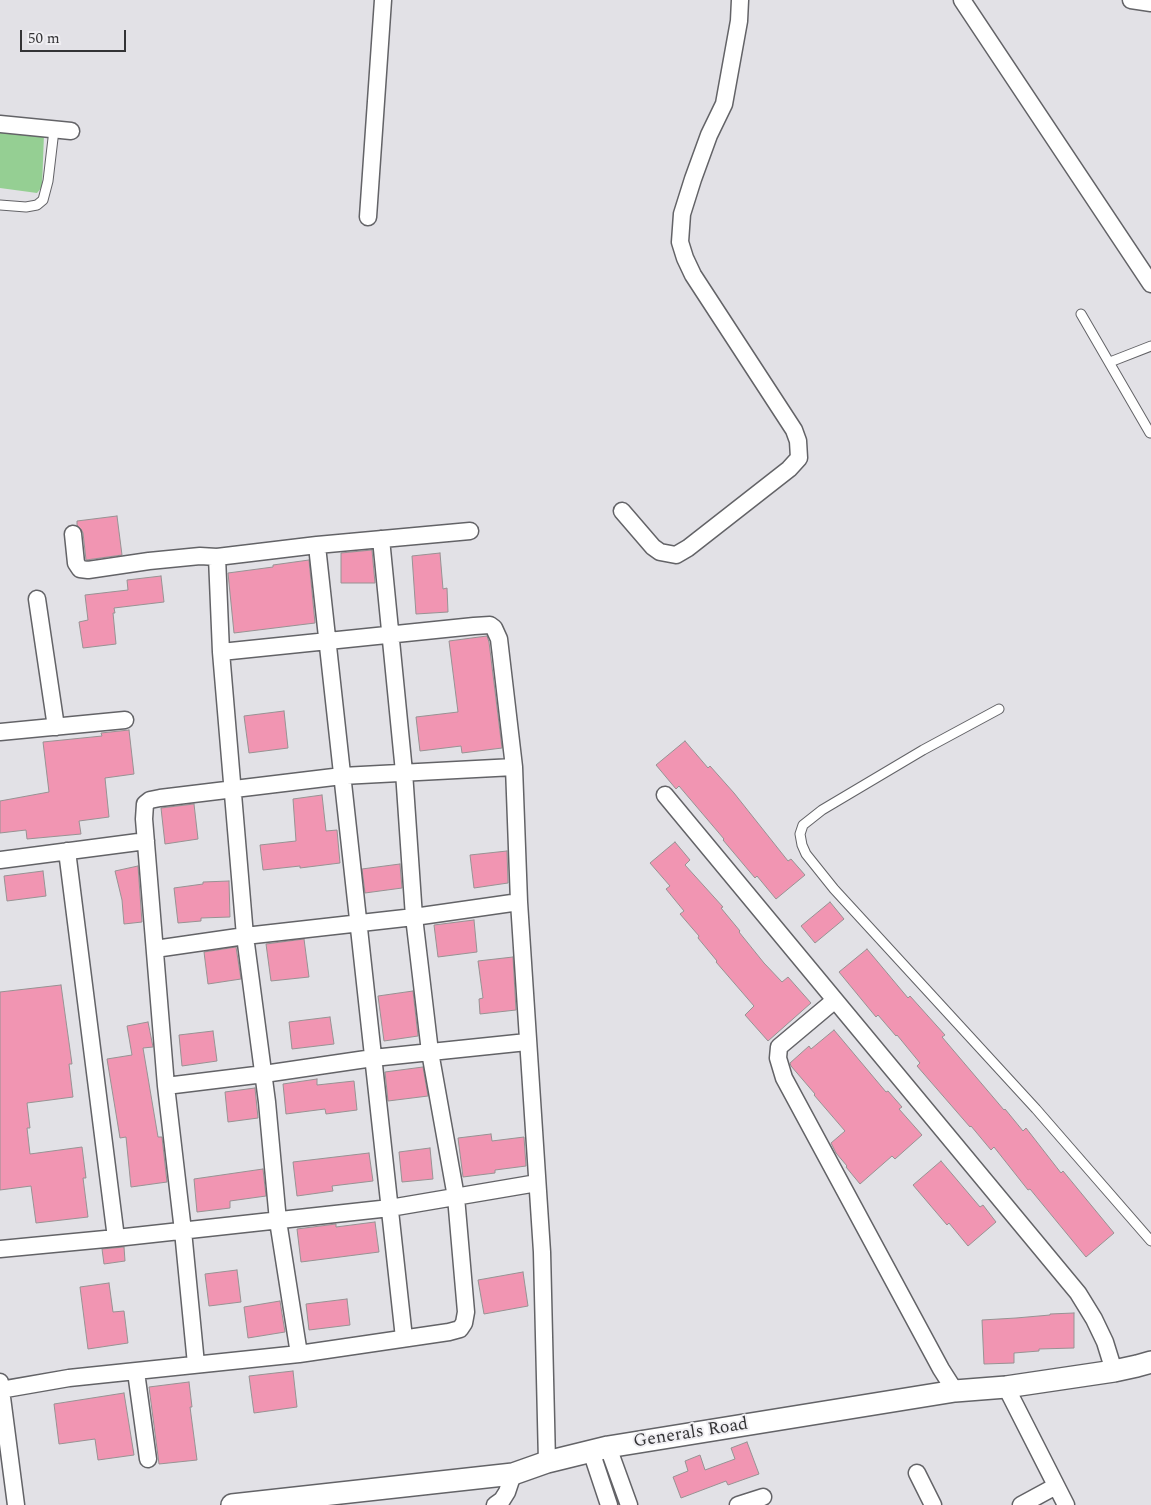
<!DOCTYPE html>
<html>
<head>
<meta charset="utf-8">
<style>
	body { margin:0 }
	#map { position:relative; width:1151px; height:1505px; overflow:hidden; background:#e2e1e6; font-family:Spectral,serif }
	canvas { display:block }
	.scale { position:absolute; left:20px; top:30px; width:106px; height:22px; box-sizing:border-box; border:2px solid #333335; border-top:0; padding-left:6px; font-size:15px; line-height:18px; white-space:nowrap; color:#333335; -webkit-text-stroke:4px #f0eff3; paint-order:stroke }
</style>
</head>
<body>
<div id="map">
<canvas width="1151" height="1505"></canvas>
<div class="scale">50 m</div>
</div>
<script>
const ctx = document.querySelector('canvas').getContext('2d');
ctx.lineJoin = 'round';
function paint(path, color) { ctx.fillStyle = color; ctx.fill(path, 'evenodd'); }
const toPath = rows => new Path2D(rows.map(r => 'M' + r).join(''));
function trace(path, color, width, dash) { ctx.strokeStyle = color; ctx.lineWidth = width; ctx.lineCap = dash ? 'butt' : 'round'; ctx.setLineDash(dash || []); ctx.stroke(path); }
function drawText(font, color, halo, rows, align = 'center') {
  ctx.font = font + ' Spectral,serif'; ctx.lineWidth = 4; ctx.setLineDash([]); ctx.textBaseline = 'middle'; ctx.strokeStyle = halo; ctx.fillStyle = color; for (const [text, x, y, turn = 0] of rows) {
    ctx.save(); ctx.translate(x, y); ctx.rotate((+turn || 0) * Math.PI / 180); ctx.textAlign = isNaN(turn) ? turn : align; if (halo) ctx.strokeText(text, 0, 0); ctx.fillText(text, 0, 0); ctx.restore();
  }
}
paint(toPath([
	[0,131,44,134,42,187,37,193,0,188]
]), '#95cf93');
const building = toPath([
	[117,516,122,555,86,560,83,533,81,529,77,525,77,521,117,516],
	[372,550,375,583,341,583,341,553,372,550],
	[440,553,443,589,447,588,448,612,416,614,412,556,440,553],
	[309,560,315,623,234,633,228,573,273,567,273,565,309,560],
	[161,576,164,602,114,608,115,613,113,613,116,644,83,648,79,622,88,620,85,595,128,590,127,580,161,576],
	[487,636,489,642,502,748,462,753,461,746,420,751,416,717,458,712,449,641,487,636],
	[284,711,288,748,249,753,244,716,284,711],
	[129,730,134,774,105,778,109,817,79,821,81,834,27,839,26,830,0,833,0,801,49,792,43,742,102,736,101,733,129,730],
	[685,741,708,768,710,766,734,793,788,861,791,859,805,875,776,899,757,876,755,878,723,840,724,839,679,786,676,789,656,765,685,741],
	[322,795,326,831,337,830,340,863,300,868,300,866,263,870,260,845,296,841,293,799,322,795],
	[194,804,198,839,165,844,161,808,194,804],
	[675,842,690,860,685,865,723,907,721,908,740,931,739,932,764,963,782,982,788,977,811,1003,768,1041,745,1015,754,1006,716,962,717,961,698,938,699,936,680,914,684,911,666,889,670,886,650,863,675,842],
	[507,851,508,883,474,888,470,855,507,851],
	[400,864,402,888,365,893,362,869,400,864],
	[138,866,142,922,124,924,122,900,115,871,138,866],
	[43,871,46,896,7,901,4,876,43,871],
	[229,881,230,917,201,918,201,921,178,923,174,888,203,884,203,882,229,881],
	[830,902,844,919,815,943,801,926,830,902],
	[474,920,477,952,438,957,434,925,474,920],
	[304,939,309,977,271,981,266,944,304,939],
	[236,947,241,979,208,984,204,952,236,947],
	[867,949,908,998,910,996,945,1035,942,1037,1004,1110,1005,1109,1023,1131,1026,1128,1061,1173,1063,1171,1114,1233,1086,1257,1030,1189,1028,1190,994,1147,991,1150,971,1126,970,1127,917,1066,920,1063,897,1035,896,1036,878,1015,876,1017,839,972,867,949],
	[513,957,516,1010,480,1014,479,999,483,998,478,961,513,957],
	[61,985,72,1064,69,1064,73,1097,27,1103,30,1128,27,1128,30,1154,82,1147,86,1178,83,1178,88,1217,36,1223,31,1186,0,1190,0,992,61,985],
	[413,991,418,1036,384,1041,378,996,413,991],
	[330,1017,334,1044,292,1049,289,1022,330,1017],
	[148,1022,153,1047,143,1048,158,1137,162,1137,167,1182,131,1187,126,1137,120,1138,107,1059,132,1055,127,1026,148,1022],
	[834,1030,886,1092,888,1091,902,1107,899,1109,922,1135,895,1159,892,1156,860,1184,846,1167,847,1166,836,1153,831,1143,845,1131,814,1095,815,1094,791,1066,790,1063,809,1046,811,1049,834,1030],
	[213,1031,217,1061,182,1066,179,1035,213,1031],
	[423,1067,428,1096,388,1101,385,1072,423,1067],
	[317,1079,317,1085,354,1081,357,1110,326,1114,325,1109,286,1114,283,1084,317,1079],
	[255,1088,258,1118,228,1122,225,1092,255,1088],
	[491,1134,492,1141,524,1137,526,1166,495,1170,495,1173,463,1177,458,1138,491,1134],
	[430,1148,433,1179,402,1182,399,1152,430,1148],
	[369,1153,373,1181,332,1186,333,1191,297,1196,293,1162,369,1153],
	[941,1161,980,1207,983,1205,996,1222,968,1246,949,1223,947,1225,913,1185,941,1161],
	[263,1169,266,1196,230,1201,230,1208,197,1212,194,1179,263,1169],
	[375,1222,379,1252,301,1262,297,1229,336,1224,336,1227,375,1222],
	[124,1247,125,1261,104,1264,102,1249,124,1247],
	[237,1270,241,1302,209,1306,205,1274,237,1270],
	[523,1272,528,1306,484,1314,478,1280,523,1272],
	[109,1283,113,1312,124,1311,128,1343,88,1349,80,1287,109,1283],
	[347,1299,350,1325,309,1330,306,1304,347,1299],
	[280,1301,285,1332,248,1338,244,1307,280,1301],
	[1074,1313,1074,1348,1039,1349,1039,1351,1014,1353,1014,1363,984,1364,982,1320,1016,1318,1050,1315,1050,1314,1074,1313],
	[293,1371,297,1407,254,1413,249,1376,293,1371],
	[189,1382,192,1407,190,1407,197,1460,159,1464,149,1387,189,1382],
	[124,1393,134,1455,98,1460,95,1439,59,1444,54,1404,124,1393],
	[747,1442,759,1474,728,1485,726,1481,681,1498,673,1477,688,1471,685,1461,700,1455,705,1470,735,1459,731,1448,747,1442]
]);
paint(building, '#f195b2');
trace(building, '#979293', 1);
const service = toPath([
	[0,205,26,207,37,205,43,200,48,181,54,130],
	[1081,314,1150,433],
	[1110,362,1151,346],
	[999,709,923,750,822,810,803,825,800,834,802,845,806,854,834,889,1036,1109,1151,1241]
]);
const minor = toPath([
	[962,0,1151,284],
	[1131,0,1151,3],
	[0,124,71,131],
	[368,217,383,0],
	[622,511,653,547,660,552,676,555,688,548,789,469,799,458,798,441,794,430,693,275,685,258,680,242,682,214,693,179,709,135,724,104,739,21,740,0],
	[73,534,76,563,80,569,88,570,149,561,200,556,217,557,317,545,470,531],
	[317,546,404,1338],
	[217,557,221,652,245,936,267,1102,278,1221,299,1354],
	[37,599,56,727],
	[221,652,474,626,490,625,494,628,499,639,514,767,519,902,542,1252,547,1462],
	[0,732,125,720],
	[665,795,835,1000],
	[67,851,116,1238],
	[0,860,146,841],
	[155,949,245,936,414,917,519,902],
	[166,1086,264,1074,373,1058,527,1042],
	[0,1249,116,1238,390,1208,537,1183],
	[196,1364,183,1231,166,1086,144,819,145,804,150,800,160,798,342,776,514,767],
	[136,1372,148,1459],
	[0,1382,16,1505],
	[1006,1387,1066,1505],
	[0,1390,69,1378,299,1354,449,1332,460,1329,464,1323,466,1312,456,1197,430,1052,414,917,404,772,381,539],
	[955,1391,941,1369,784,1078,778,1058,779,1047,835,1000,1078,1293,1094,1319,1105,1342,1114,1371],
	[608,1447,629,1505],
	[591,1451,609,1505],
	[917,1473,933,1505],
	[495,1505,502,1500,507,1492,513,1474],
	[738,1505,763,1497],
	[1021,1505,1056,1486]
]);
const tertiary = toPath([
	[232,1505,513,1474,547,1462,608,1447,955,1391,1006,1387,1114,1371,1137,1366,1151,1362]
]);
trace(service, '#636367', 11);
trace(minor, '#636367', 19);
trace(tertiary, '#636367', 24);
trace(service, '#fff', 9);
trace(minor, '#fff', 16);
trace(tertiary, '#fff', 21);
drawText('18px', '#333335', '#f0eff3', [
	["Generals Road",691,1434,-9]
]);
</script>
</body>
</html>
